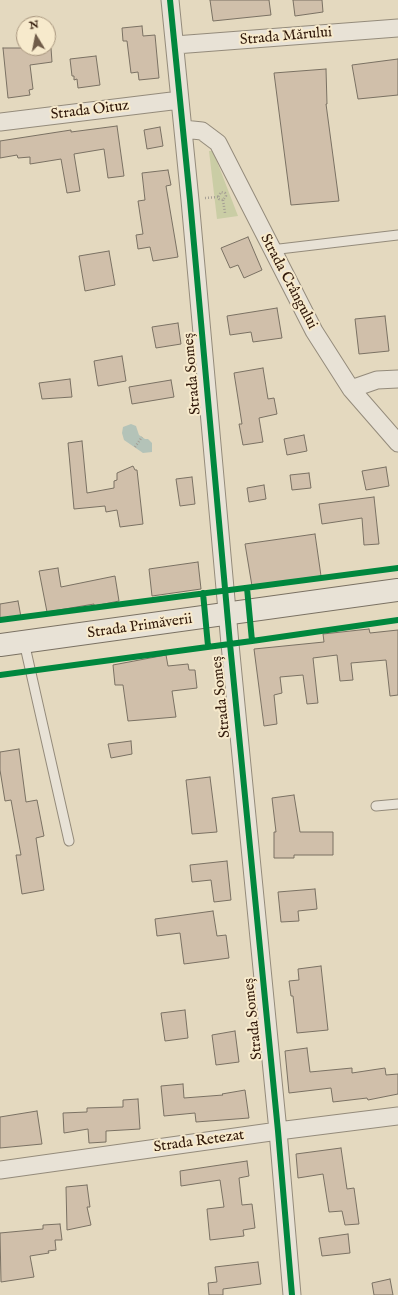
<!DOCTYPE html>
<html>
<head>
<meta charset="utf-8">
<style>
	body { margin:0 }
	#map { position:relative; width:398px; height:1295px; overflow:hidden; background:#e4d9bf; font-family:"IM FELL English",serif }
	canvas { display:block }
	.north { position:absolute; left:16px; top:16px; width:40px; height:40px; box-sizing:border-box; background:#f7eacc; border:1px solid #a8967e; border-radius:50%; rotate:350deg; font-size:11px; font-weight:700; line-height:16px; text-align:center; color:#31190a }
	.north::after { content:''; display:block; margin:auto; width:14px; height:18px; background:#705c49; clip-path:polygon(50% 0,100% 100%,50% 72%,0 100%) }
</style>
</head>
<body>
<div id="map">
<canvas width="398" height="1295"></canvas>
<div class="north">N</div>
</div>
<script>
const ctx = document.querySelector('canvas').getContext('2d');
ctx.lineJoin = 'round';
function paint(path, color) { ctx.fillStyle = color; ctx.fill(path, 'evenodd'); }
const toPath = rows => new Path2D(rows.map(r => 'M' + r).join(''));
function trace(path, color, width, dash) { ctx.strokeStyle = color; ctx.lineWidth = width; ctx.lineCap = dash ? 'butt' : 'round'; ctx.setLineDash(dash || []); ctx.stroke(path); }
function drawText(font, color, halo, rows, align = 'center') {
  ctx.font = font + ' "IM FELL English",serif'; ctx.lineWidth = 4; ctx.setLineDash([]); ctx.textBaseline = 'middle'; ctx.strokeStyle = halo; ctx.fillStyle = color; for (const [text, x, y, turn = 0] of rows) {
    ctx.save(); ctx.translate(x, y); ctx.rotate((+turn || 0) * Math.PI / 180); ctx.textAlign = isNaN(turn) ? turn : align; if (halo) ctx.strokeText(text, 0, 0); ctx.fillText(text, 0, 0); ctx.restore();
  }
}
paint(toPath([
	[209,151,213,151,238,216,217,219]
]), '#cacda5');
paint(toPath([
	[131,424,136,426,139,435,145,439,148,439,152,443,152,452,143,453,124,440,122,433,123,427]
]), '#b4c3b8');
const building = toPath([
	[210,0,269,0,271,15,213,21,210,0],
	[293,0,322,0,323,12,295,16,293,0],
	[142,26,143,36,155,35,159,78,139,80,138,72,131,73,127,41,123,41,122,28,142,26],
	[3,48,51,48,52,62,30,65,33,89,29,90,30,95,8,98,3,48],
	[96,56,100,85,78,88,77,79,74,80,74,76,72,76,70,59,96,56],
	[398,59,398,95,358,99,352,65,398,59],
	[326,69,327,104,326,104,339,201,291,205,274,73,326,69],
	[117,126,124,176,108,178,104,149,74,154,80,191,67,193,61,159,30,164,30,157,18,158,17,155,0,158,0,141,71,130,71,132,117,126],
	[160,127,163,146,147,149,144,130,160,127],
	[168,170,171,185,166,186,178,257,153,261,150,247,138,249,136,235,143,234,138,201,145,200,142,173,168,170],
	[248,237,262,270,244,278,238,265,230,268,221,248,248,237],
	[109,251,115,285,85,291,79,256,109,251],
	[277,308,282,338,253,342,251,332,230,335,227,316,277,308],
	[385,316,389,351,359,354,355,319,385,316],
	[178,323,181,344,156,348,152,327,178,323],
	[122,356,126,381,98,386,94,361,122,356],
	[263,368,268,399,274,398,277,414,259,418,263,442,243,445,239,424,242,424,234,373,263,368],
	[70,379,72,397,42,399,39,383,70,379],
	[171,380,174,397,132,404,129,387,171,380],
	[304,435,307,451,287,455,284,439,304,435],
	[82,441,87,493,114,488,114,481,117,480,117,473,133,466,135,470,137,470,143,524,120,527,117,510,106,512,105,506,74,509,68,443,82,441],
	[386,467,389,486,366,490,362,471,386,467],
	[309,473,311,488,292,490,290,475,309,473],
	[192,477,195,504,180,506,176,479,192,477],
	[264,485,266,499,249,502,247,488,264,485],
	[374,497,379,544,364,545,362,518,322,524,319,504,374,497],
	[315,534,321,576,252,586,245,544,315,534],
	[198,562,201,589,152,596,149,569,198,562],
	[58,568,61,587,115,576,119,601,94,606,94,604,47,612,39,571,58,568],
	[18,601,21,617,0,621,0,604,18,601],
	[369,629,370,633,398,630,398,695,390,696,386,660,351,663,353,680,340,681,337,655,313,658,318,703,307,704,303,675,280,677,282,693,274,695,277,724,264,726,254,649,324,642,323,634,369,629],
	[166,655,168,666,188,664,189,670,195,670,197,688,172,691,176,717,128,721,123,685,115,685,113,665,166,655],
	[131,741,132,754,111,758,108,744,131,741],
	[19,749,26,802,37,800,44,836,36,838,44,890,22,894,16,855,21,855,11,800,5,801,0,770,0,752,19,749],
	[210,777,217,832,192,834,186,780,210,777],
	[294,795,300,832,333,832,333,855,294,855,294,858,274,858,274,832,276,832,272,798,294,795],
	[227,861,231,900,214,902,211,880,192,882,190,865,227,861],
	[315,889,317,909,298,911,299,921,281,922,278,892,315,889],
	[213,911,217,936,226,935,229,958,184,964,180,933,157,936,155,919,213,911],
	[321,966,328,1030,297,1033,293,996,291,996,289,981,299,980,298,969,321,966],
	[185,1010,188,1038,165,1041,161,1013,185,1010],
	[235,1031,239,1062,216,1065,212,1035,235,1031],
	[307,1048,310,1072,352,1068,352,1073,385,1068,386,1075,398,1074,398,1094,368,1100,367,1098,333,1102,331,1088,289,1093,285,1051,307,1048],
	[183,1084,184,1098,223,1095,222,1094,245,1090,249,1118,196,1122,195,1113,164,1116,161,1086,183,1084],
	[138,1099,140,1129,106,1131,106,1142,89,1143,88,1129,64,1133,63,1113,87,1112,87,1108,123,1107,123,1100,138,1099],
	[37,1111,42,1144,0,1148,0,1117,37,1111],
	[341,1148,347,1189,354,1188,359,1224,345,1225,342,1211,329,1212,323,1174,298,1178,296,1154,341,1148],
	[247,1161,249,1176,239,1178,242,1205,252,1204,255,1228,243,1230,244,1236,210,1240,207,1209,224,1207,220,1180,181,1186,180,1171,247,1161],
	[87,1185,90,1207,87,1207,91,1225,67,1230,66,1187,87,1185],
	[60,1224,62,1240,55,1240,56,1250,48,1251,49,1253,30,1256,34,1277,1,1282,0,1233,43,1229,43,1225,60,1224],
	[348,1234,350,1253,322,1256,319,1238,348,1234],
	[258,1262,261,1284,223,1289,223,1295,209,1295,208,1283,217,1282,215,1267,258,1262],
	[390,1279,393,1295,374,1295,372,1283,390,1279]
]);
paint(building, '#d0bfaa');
trace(building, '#7a7163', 1);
const lane = toPath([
	[271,250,398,235],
	[24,642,69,841],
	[376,806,398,804]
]);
const street = toPath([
	[170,0,190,200,230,644,278,1131,292,1295],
	[175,45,398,28],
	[0,122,180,100],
	[183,129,202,131,218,143,314,331,351,389,398,443],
	[351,389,377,380,398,379],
	[0,1170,278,1131,398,1116]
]);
const secondary = toPath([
	[0,645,398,590]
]);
trace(lane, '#948b7b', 11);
trace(street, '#948b7b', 19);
trace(secondary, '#7a7163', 24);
trace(toPath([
	[205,198,218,197,219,199,223,200,226,196,225,193,221,192,218,197],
	[223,200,225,213],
	[135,447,142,437]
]), '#a59e94', 2.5, [1, 2]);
trace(lane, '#e8e2d6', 9);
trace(street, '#e8e2d6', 17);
trace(secondary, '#e8e2d6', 22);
trace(toPath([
	[170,0,190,200,230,644,278,1131,292,1295],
	[247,588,252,641],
	[203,593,208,646],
	[0,620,398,568],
	[0,675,252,641,398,620]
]), '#00873e', 6);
drawText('15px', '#31190a', '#f7eacc', [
	["Strada Mărului",286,37,-5],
	["Strada Oituz",90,111,-7],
	["Strada Crângului",288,282,62],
	["Strada Someș",193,374,-95],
	["Strada Primăverii",140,627,-8],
	["Strada Someș",222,697,-96],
	["Strada Someș",254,1019,-96],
	["Strada Retezat",199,1142,-8]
]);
</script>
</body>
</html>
